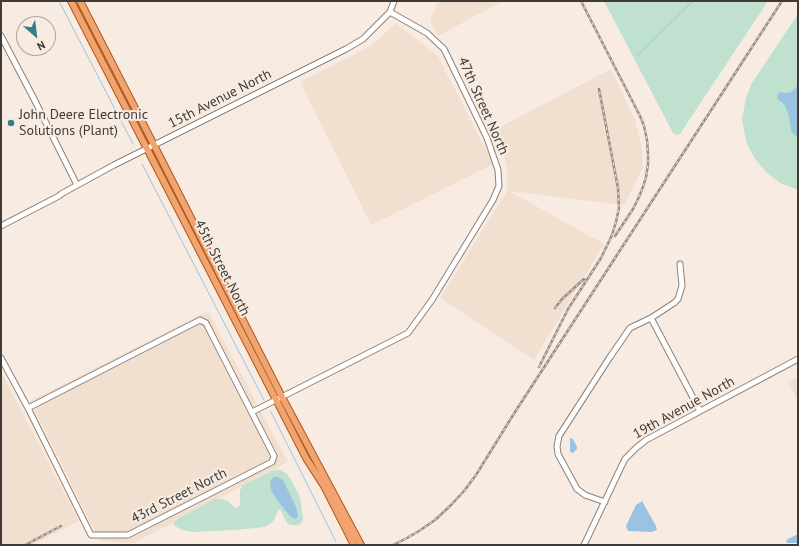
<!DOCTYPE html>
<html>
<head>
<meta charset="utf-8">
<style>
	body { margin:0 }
	#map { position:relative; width:799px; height:546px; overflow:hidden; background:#f8ece2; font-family:"PT Sans",sans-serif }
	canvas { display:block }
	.frame { position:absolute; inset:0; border:2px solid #403b37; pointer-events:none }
	.north { position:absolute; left:16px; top:16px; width:40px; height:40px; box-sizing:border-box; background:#f8ece2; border:1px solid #aea59e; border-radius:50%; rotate:152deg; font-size:11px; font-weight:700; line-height:16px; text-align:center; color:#403b37 }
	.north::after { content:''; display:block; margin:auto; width:14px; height:18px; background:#387e89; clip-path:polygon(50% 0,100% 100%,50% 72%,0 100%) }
</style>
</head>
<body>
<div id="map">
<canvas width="799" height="546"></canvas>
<div class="frame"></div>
<div class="north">N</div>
</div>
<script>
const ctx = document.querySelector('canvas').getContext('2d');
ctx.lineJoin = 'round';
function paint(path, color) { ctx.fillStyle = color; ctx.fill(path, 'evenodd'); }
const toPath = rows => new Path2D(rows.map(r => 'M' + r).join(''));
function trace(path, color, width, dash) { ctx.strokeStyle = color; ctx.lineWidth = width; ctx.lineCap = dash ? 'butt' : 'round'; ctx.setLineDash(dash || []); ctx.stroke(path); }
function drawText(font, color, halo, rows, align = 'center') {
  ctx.font = font + ' "PT Sans",sans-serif'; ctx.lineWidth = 4; ctx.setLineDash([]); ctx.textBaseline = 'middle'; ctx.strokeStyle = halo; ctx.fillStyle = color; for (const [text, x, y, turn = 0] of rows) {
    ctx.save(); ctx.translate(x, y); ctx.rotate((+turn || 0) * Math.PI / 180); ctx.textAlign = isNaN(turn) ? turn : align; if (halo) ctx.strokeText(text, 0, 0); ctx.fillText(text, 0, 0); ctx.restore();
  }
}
paint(toPath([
	[438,1,503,1,438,36,430,21],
	[396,23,438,56,493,164,371,225,300,82,371,46],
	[611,69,635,120,642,149,643,168,624,205,509,191,604,244,534,360,440,298,507,191,507,167,496,129],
	[208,311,288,462,134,543,100,541,30,401],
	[2,373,79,521,33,545,1,544,1,374],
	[798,377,798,401,788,382]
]), '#f1dfd0');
paint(toPath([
	[604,1,768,1,680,134,676,135,673,133],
	[798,14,798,85,791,92,786,93,783,92,781,103,785,106,789,117,793,134,798,137,798,190,780,183,766,172,755,159,747,144,745,136,742,119,746,98,752,83],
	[274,470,280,470,286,473,290,478,299,495,301,502,303,519,302,522,299,525,291,525,288,524,286,521,281,511,280,510,278,510,274,520,270,524,264,527,255,528,234,530,193,532,182,530,175,526,173,524,175,521,181,517,215,499,222,499,228,501,234,507,237,508,240,505,240,490,243,485]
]), '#c0e0d0');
paint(toPath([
	[798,85,798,137,793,134,791,129,789,117,785,106,777,98,778,94,780,92,786,93,791,92],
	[570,438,573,439,577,447,577,449,573,453,570,452],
	[274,477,278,477,283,480,296,507,298,516,296,519,293,518,290,516,277,500,272,492,270,485,271,480],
	[642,501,656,526,657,530,652,532,628,531,627,529,626,526,636,505],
	[798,534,798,543,787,543,786,541,788,539]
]), '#9ac3e2');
trace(toPath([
	[59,1,133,144],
	[637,56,693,1],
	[142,164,264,400],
	[271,412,336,542]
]), '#9ac3e2', 1);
const minor = toPath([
	[1,36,33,97,77,185],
	[1,226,59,196,61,194,114,165,346,49,363,39,390,12,394,1],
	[651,318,700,411],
	[1,358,28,408,91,535,128,535,272,462,274,456,210,331,206,323,200,320,28,408],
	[252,412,408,333,432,300,493,200,499,186,498,170,487,138,444,49,427,33,390,12],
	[605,502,585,495,577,489,558,454,557,446,559,436,610,357,630,328,651,318,674,303,678,299,682,286,680,264],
	[584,545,622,465,625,459,636,448,646,440,798,359]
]);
const major = toPath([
	[71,1,306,458,324,486,354,545],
	[80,1,154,145,282,397,361,545]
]);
trace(minor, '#8d8178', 7);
trace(major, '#ad581d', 8);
trace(minor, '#fff', 5);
trace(major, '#f1a46f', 6);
const rail = toPath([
	[581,1,640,116,644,126,647,140,648,153,648,164,646,177,643,187,638,199,633,209,615,236],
	[555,308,562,299,584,279],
	[539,367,568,309,601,258,612,235,616,222,619,208,618,188,599,89],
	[25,545,61,526],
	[393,545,407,538,419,531,435,520,450,506,464,491,476,475,515,412,782,1]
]);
trace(rail, '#958d86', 2.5);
trace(rail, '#f8ece2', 1, [3]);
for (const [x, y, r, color] of [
	[11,123,4,"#387e89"]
]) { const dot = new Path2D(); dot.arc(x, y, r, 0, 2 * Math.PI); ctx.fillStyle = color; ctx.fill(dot); trace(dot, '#f8ece2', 1.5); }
drawText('14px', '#403b37', '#f8ece2', [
	["15th Avenue North",220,99,-27],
	["47th Street North",483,106,66],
	["45th Street North",222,268,63],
	["19th Avenue North",684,408,-29],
	["43rd Street North",179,496,-27]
]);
drawText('14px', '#403b37', '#f8ece2', [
	["John Deere Electronic",19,115],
	["Solutions (Plant)",19,131]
], 'left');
</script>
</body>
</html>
